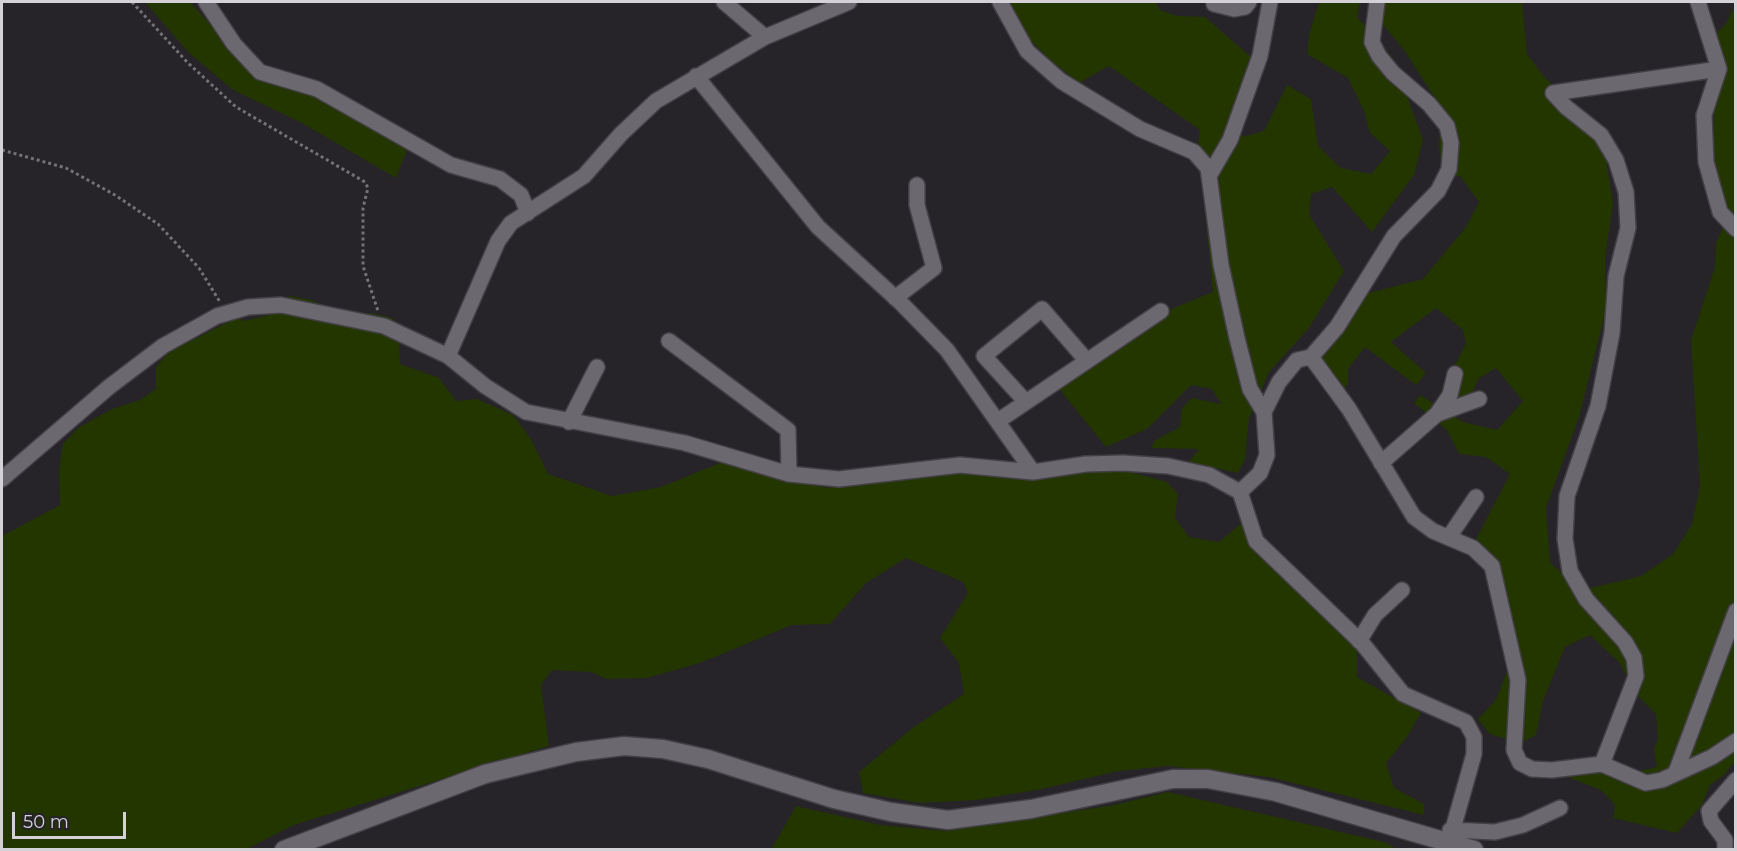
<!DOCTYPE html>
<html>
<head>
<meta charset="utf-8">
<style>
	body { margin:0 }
	#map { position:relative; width:1737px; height:851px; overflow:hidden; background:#262329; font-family:Montserrat,sans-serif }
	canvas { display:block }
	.frame { position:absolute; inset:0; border:3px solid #d4d2d7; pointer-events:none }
	.scale { position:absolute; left:12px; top:812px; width:114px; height:27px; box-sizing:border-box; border:3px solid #d4d2d7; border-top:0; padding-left:8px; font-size:18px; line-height:21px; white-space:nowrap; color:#d4d2d7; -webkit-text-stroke:4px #262329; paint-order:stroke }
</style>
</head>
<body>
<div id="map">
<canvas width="1737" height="851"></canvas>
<div class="frame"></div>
<div class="scale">50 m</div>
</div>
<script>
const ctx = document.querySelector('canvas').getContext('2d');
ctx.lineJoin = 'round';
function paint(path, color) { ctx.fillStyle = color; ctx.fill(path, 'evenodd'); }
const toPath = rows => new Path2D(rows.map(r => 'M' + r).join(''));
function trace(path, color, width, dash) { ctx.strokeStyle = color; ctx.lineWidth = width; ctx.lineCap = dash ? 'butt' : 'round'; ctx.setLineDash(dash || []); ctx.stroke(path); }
paint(toPath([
	[145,2,190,2,240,58,329,101,407,150,396,178,300,122,233,90,188,52],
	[1002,2,1155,2,1160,10,1178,16,1205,17,1252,58,1233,114,1243,137,1264,131,1287,85,1311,99,1318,146,1341,168,1371,174,1390,151,1370,133,1364,111,1348,78,1307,54,1309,35,1319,2,1360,2,1357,17,1393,58,1423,140,1414,175,1372,232,1332,187,1311,194,1309,214,1344,271,1309,328,1269,372,1249,418,1245,459,1238,473,1189,462,1199,449,1152,448,1154,441,1180,427,1182,408,1192,398,1221,404,1212,389,1191,385,1147,429,1106,447,1053,381,1166,311,1213,292,1203,194,1215,167,1198,146,1200,130,1109,66,1079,83,1046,56,1015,24],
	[1382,2,1522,2,1527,54,1542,74,1586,120,1605,153,1613,203,1605,259,1606,310,1579,417,1546,508,1550,563,1582,590,1641,576,1673,554,1692,524,1700,486,1691,340,1715,267,1716,243,1723,227,1720,183,1713,158,1716,33,1726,24,1735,5,1735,761,1724,775,1710,785,1702,805,1677,833,1613,818,1615,805,1601,790,1570,778,1573,770,1630,773,1657,767,1654,749,1658,739,1656,714,1635,693,1620,663,1590,635,1565,647,1543,701,1536,735,1520,743,1490,734,1478,719,1496,700,1515,650,1513,617,1499,603,1476,539,1510,474,1486,457,1459,454,1447,430,1414,403,1420,395,1463,422,1497,430,1523,401,1496,368,1478,379,1465,410,1438,397,1466,344,1463,330,1436,308,1391,342,1426,373,1416,385,1365,347,1348,369,1348,382,1341,395,1324,369,1316,345,1350,298,1423,279,1466,227,1479,202,1460,176,1443,177,1439,146,1441,116,1435,98,1404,50,1375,15],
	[289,296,312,300,342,316,370,313,393,318,399,333,400,364,439,378,456,401,477,399,513,415,531,439,548,474,612,496,661,487,725,461,827,488,952,461,1010,476,1108,466,1167,482,1178,494,1175,518,1189,537,1219,542,1243,522,1357,637,1357,677,1421,713,1407,737,1386,763,1394,788,1424,804,1424,815,1269,777,1168,766,1118,771,1042,789,976,800,920,803,863,793,859,772,915,726,964,694,959,663,940,638,968,593,963,582,906,558,866,583,830,624,792,625,700,663,647,678,606,679,591,672,552,670,541,685,549,746,294,825,247,849,2,850,2,536,60,505,59,469,63,444,78,428,112,409,140,400,156,389,156,367,169,352,238,317,244,321,269,315],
	[1168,792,1384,842,1397,849,771,850,796,806,880,825,946,831,1114,805]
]), '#233600');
const street = toPath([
	[206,2,234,44,260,72,317,89,451,165,500,179,521,195,528,213],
	[724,2,765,37],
	[1000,2,1027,51,1061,81,1140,129,1194,152,1208,168,1221,265,1237,338,1250,389,1264,412,1267,455,1260,473,1240,492],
	[1698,2,1719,69,1704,115,1706,162,1720,212,1736,229],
	[1214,4,1234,9,1245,7,1249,2],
	[696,76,818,227,900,302,947,350,1033,472],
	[1209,176,1230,140,1260,56,1270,2],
	[895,298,934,268,917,205,917,185],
	[669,341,788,430,789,474],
	[448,356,498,241,511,223,584,176,621,134,656,101,765,37,849,2],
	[1311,357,1349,409,1414,517,1433,531,1473,548,1492,566,1518,680,1514,750,1520,763,1532,769,1552,770,1602,764,1646,783,1662,780,1712,757,1736,741],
	[1026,402,984,356,1042,309,1087,361],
	[1264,412,1279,382,1297,360,1311,357,1337,327,1394,236,1438,191,1449,169,1451,143,1447,126,1429,104,1393,73,1379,56,1372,42,1377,2],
	[1437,414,1479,399],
	[998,421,1161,311],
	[569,422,597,367],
	[1381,463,1437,414,1450,395,1455,374],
	[2,479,109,387,163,346,217,316,248,307,281,305,384,326,448,356,485,386,526,412,685,443,789,474,839,479,960,465,1033,472,1086,464,1123,463,1168,466,1209,475,1240,492,1256,541,1362,643,1403,694,1466,722,1474,737,1474,754,1447,850],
	[1449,537,1476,497],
	[1359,641,1375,615,1402,590],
	[1602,764,1636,676,1634,658,1625,642,1586,599,1570,571,1565,539,1567,496,1598,406,1612,333,1616,276,1628,228,1626,192,1616,160,1601,135,1566,107,1553,93,1719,69],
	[1676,772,1736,611],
	[1450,830,1495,832,1523,825,1560,808],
	[1725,850,1725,840,1711,821,1709,811,1736,780]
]);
const secondary = toPath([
	[284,850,485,774,576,752,624,746,663,749,708,759,834,799,891,812,948,820,1031,809,1173,779,1208,779,1276,792,1474,850]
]);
trace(street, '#423f45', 18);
trace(secondary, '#423f45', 21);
trace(toPath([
	[132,2,188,63,236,107,365,182,368,188,363,208,363,266,378,311],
	[2,150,66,168,115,195,158,224,199,268,220,302]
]), '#747277', 3, [3, 3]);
trace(street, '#6c6870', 15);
trace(secondary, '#6c6870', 18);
</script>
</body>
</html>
